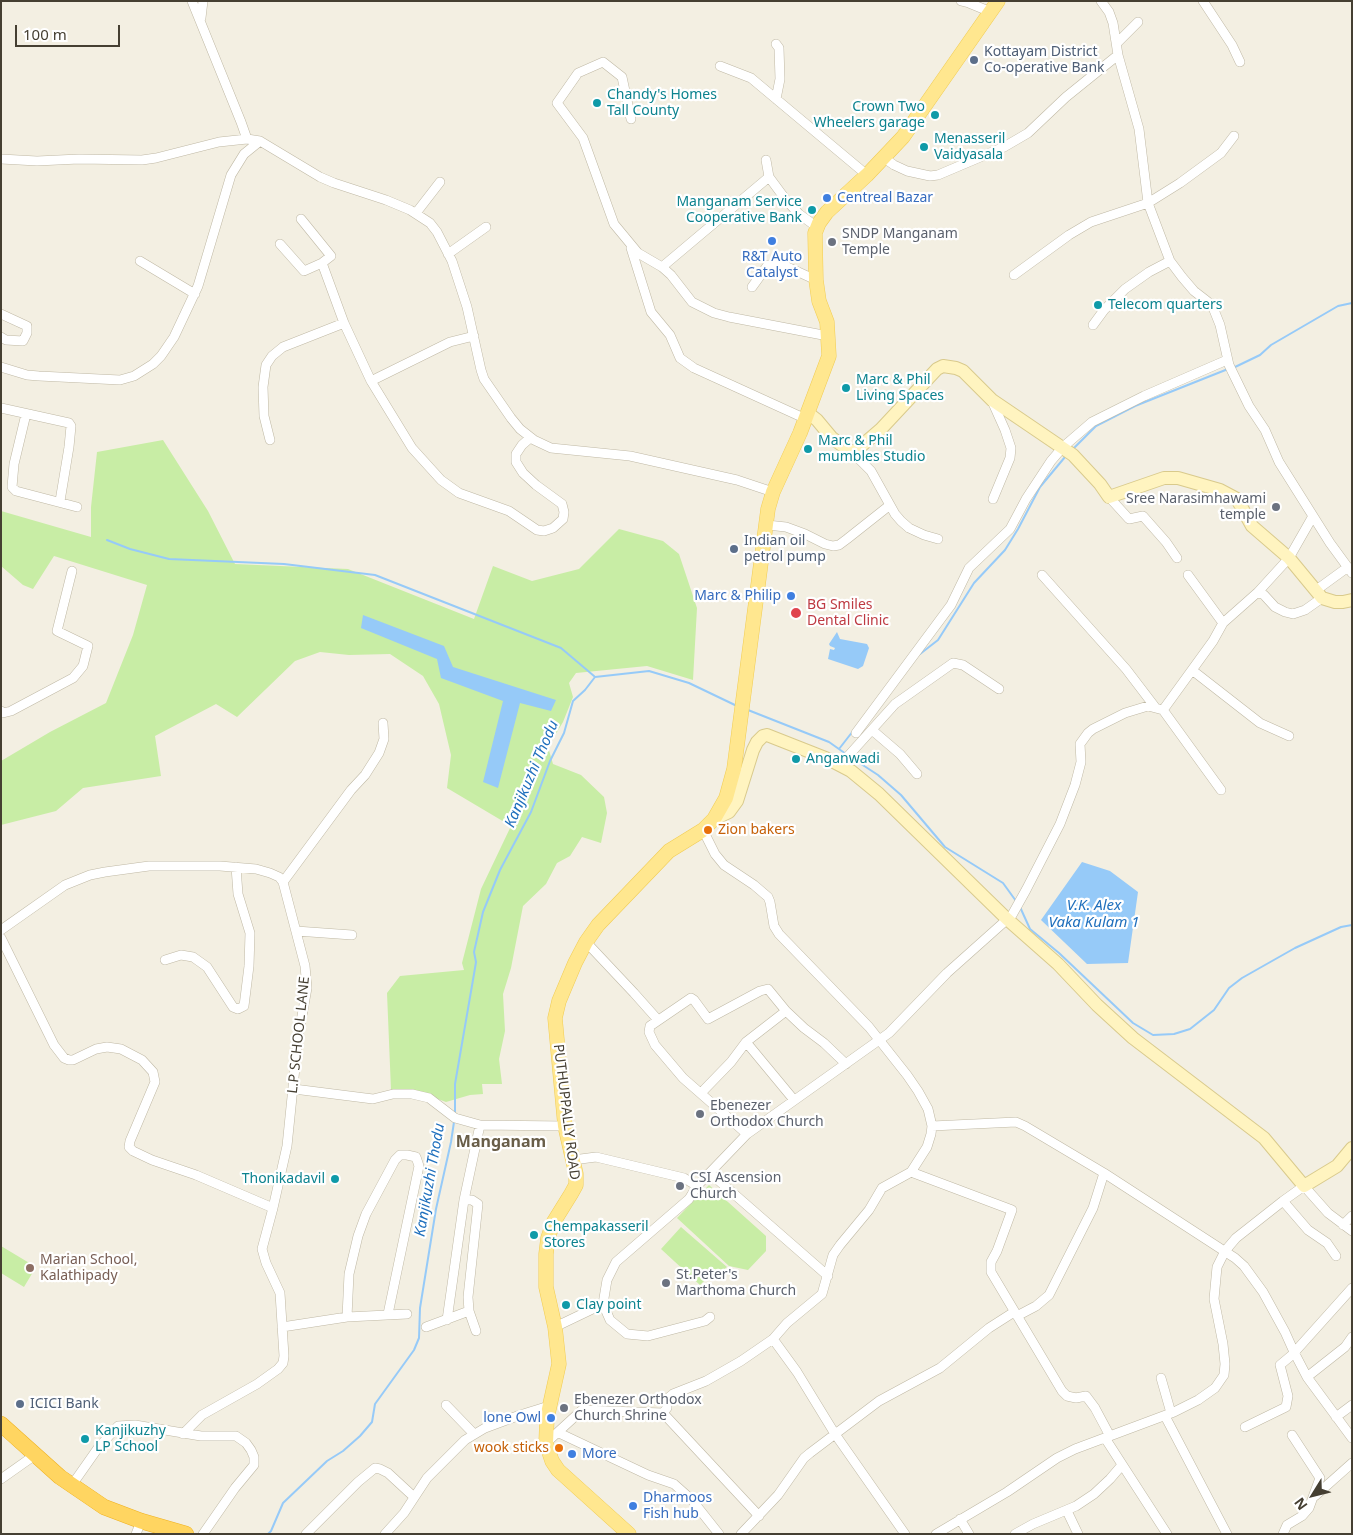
<!DOCTYPE html>
<html>
<head>
<meta charset="utf-8">
<style>
	body { margin:0 }
	#map { position:relative; width:1353px; height:1535px; overflow:hidden; background:#f3efe2; font-family:"Noto Sans",sans-serif }
	canvas { display:block }
	.frame { position:absolute; inset:0; border:2px solid #453f32; pointer-events:none }
	.north { position:absolute; left:1288px; top:1470px; width:50px; height:50px; -webkit-text-stroke:4px #fff; paint-order:stroke; rotate:234deg; font-size:14px; font-weight:700; line-height:20px; text-align:center; color:#453f32 }
	.north::after { content:''; display:block; margin:auto; width:18px; height:22px; background:#453f32; clip-path:polygon(50% 0,100% 100%,50% 72%,0 100%) }
	.scale { position:absolute; left:15px; top:25px; width:105px; height:22px; box-sizing:border-box; border:2px solid #453f32; border-top:0; padding-left:6px; font-size:15px; line-height:18px; white-space:nowrap; color:#453f32; -webkit-text-stroke:4px #fff; paint-order:stroke }
</style>
</head>
<body>
<div id="map">
<canvas width="1353" height="1535"></canvas>
<div class="frame"></div>
<div class="north">N</div>
<div class="scale">100 m</div>
</div>
<script>
const ctx = document.querySelector('canvas').getContext('2d');
ctx.lineJoin = 'round';
function paint(path, color) { ctx.fillStyle = color; ctx.fill(path, 'evenodd'); }
const toPath = rows => new Path2D(rows.map(r => 'M' + r).join(''));
function trace(path, color, width, dash) { ctx.strokeStyle = color; ctx.lineWidth = width; ctx.lineCap = dash ? 'butt' : 'round'; ctx.setLineDash(dash || []); ctx.stroke(path); }
function drawText(font, color, halo, rows, align = 'center') {
  ctx.font = font + ' "Noto Sans",sans-serif'; ctx.lineWidth = 4.5; ctx.setLineDash([]); ctx.textBaseline = 'middle'; ctx.strokeStyle = halo; ctx.fillStyle = color; for (const [text, x, y, turn = 0] of rows) {
    ctx.save(); ctx.translate(x, y); ctx.rotate((+turn || 0) * Math.PI / 180); ctx.textAlign = isNaN(turn) ? turn : align; if (halo) ctx.strokeText(text, 0, 0); ctx.fillText(text, 0, 0); ctx.restore();
  }
}
paint(toPath([
	[163,440,208,511,235,564,348,569,474,619,493,566,532,581,579,569,619,529,663,541,679,554,697,608,693,680,647,666,576,673,569,683,573,697,563,722,548,747,553,764,581,775,604,797,607,813,601,843,582,837,570,856,557,863,546,884,523,906,511,968,503,994,505,1031,499,1059,502,1084,482,1084,483,1094,470,1095,446,1102,419,1092,391,1090,387,993,400,976,464,970,462,963,481,889,511,826,447,788,451,755,439,704,423,676,390,654,349,655,320,652,295,661,237,717,216,704,155,736,161,776,83,788,56,811,1,825,1,761,50,732,106,703,133,635,147,585,54,556,33,589,23,585,1,566,1,511,91,537,91,507,97,452],
	[709,1185,766,1236,766,1251,748,1270,729,1266,677,1218],
	[681,1227,727,1267,718,1274,714,1271,700,1285,661,1249],
	[1,1246,36,1267,24,1287,1,1273]
]), '#c8eda5');
paint(toPath([
	[363,615,444,646,453,667,556,700,551,711,520,703,498,788,483,782,503,701,441,678,437,659,361,628],
	[837,632,840,639,867,644,869,648,863,666,858,669,828,659,830,649,834,650,835,648,830,646,829,644],
	[1082,862,1110,871,1138,892,1128,963,1087,964,1041,920]
]), '#96caf8');
trace(toPath([
	[1233,368,1260,355,1271,345,1338,306,1352,303],
	[1074,448,1096,426,1135,406,1228,369],
	[107,540,130,549,169,559,284,564,375,575,561,648,594,676],
	[920,654,938,640,974,583,1005,550,1018,529,1040,487,1065,457],
	[748,710,829,742,846,754],
	[839,749,853,731],
	[852,758,878,775,901,795,945,847,1003,883,1016,901],
	[1020,907,1030,929,1059,953,1133,1023,1153,1035,1174,1034,1190,1029,1214,1010,1229,988,1242,978,1295,948,1341,927,1352,925],
	[455,1115,455,1084,474,974,476,962,474,952,483,912,500,870,531,812,550,761,564,733,573,701,585,690,595,677,649,671,689,683,737,706],
	[268,1534,271,1531,283,1503,327,1461,343,1451,360,1436,372,1422,375,1404,414,1350,419,1338,420,1308,436,1209,451,1142,454,1122]
]), '#96caf8', 2);
const street = toPath([
	[192,1,241,122,247,139],
	[961,1,969,3,991,12],
	[1101,1,1109,12,1113,23,1118,55,1139,129,1148,203,1170,261,1182,277,1194,291,1212,305,1220,325,1229,365,1249,406,1265,430,1279,462,1330,543,1352,573],
	[1203,1,1232,45,1240,62],
	[201,18,203,1],
	[1117,43,1138,22],
	[720,66,751,78,867,175],
	[776,99,780,79,779,48,776,44],
	[631,119,622,77,603,62,578,73,557,103,583,138,614,224,638,253,662,267,671,275,692,302,714,313,729,317,828,336],
	[884,158,894,165,907,171,930,176,938,175,1004,147,1028,133,1066,97,1118,55],
	[1,159,37,161,79,159,142,160,156,158,219,142,247,139,260,141,320,177,334,183,386,200,410,210,430,223,437,232,452,261,467,307,481,370,484,379,511,418,520,429,534,440,551,448,630,456,737,480,773,492],
	[766,160,769,177,786,200,799,214,817,227],
	[416,213,440,182],
	[301,219,331,256,322,263],
	[280,244,304,271,322,263,344,323],
	[631,248,651,312,670,335,680,358,694,368,806,419],
	[448,254,486,227],
	[140,261,195,294],
	[662,267,769,177],
	[1014,275,1069,235,1091,222,1148,203,1180,183,1221,153,1234,136],
	[752,287,768,265,781,264,816,280],
	[1,314,27,326,27,333,23,341,6,340,1,337],
	[1093,325,1104,310,1125,289,1149,272,1170,261],
	[1,367,27,375,39,376,120,380,134,376,153,364,161,356,174,337,198,286,231,175,244,154,260,141],
	[371,381,412,448,441,480,459,493,509,511,537,530,544,531,553,528,563,519,564,512,562,504,536,485,523,473,516,462,516,454,522,445,530,438],
	[992,401,1005,430,1011,448,1010,458,993,499],
	[1,408,69,423,71,426,69,447,60,501],
	[26,414,14,464,12,487,16,491,77,507],
	[270,440,264,416,263,387,266,365,272,356,283,347,344,323,371,381,450,342,474,336],
	[853,453,871,471,895,514,901,521,909,528,924,535,938,539],
	[1109,497,1129,519,1143,516,1166,542,1177,558],
	[767,525,786,527,805,534,825,544,833,546,839,545,847,539,890,505],
	[1042,575,1126,669,1155,707],
	[1188,575,1223,623],
	[1315,591,1348,567],
	[1258,592,1289,558,1313,516],
	[1192,670,1260,723,1289,736],
	[1163,710,1221,790],
	[1,711,3,713,11,711,73,678,83,666,88,646,57,631,72,571],
	[872,730,900,754,917,774],
	[856,733,951,605,969,568,1010,529,1026,499,1051,461,1063,447,1092,422,1144,396,1227,360],
	[840,765,895,704,953,663,963,665,999,689],
	[283,882,351,790,365,775,379,753,384,739,383,723],
	[1,930,65,885,90,875,105,872,149,866,220,866,256,869,270,873,279,877,283,882,305,966,307,988,298,1038,287,1146,273,1208,262,1249,266,1263,280,1293,284,1356,283,1363,278,1369,257,1384,202,1415,183,1434],
	[296,931,352,935],
	[1,938,54,1045,64,1058,69,1060,73,1060,96,1049,107,1047,121,1049,142,1060,153,1072,155,1082,130,1141,129,1147,133,1151,152,1160,196,1175,273,1208],
	[586,942,634,993,658,1020],
	[165,960,181,955,193,957,207,967,233,1007,238,1009,244,1006,249,966,250,933,238,894,236,867],
	[746,1042,794,1100],
	[294,1089,373,1099,393,1094,412,1094,429,1098,455,1118,480,1125,565,1126],
	[701,1093,731,1062,746,1042,786,1011],
	[932,1126,1016,1122,1025,1126,1104,1173,1235,1258,1244,1266,1263,1292,1285,1332,1294,1352,1307,1377,1352,1438],
	[747,1134,683,1078,655,1045,649,1032,650,1026,691,998,694,1000,708,1019,760,991,768,989,786,1011,804,1028,824,1043,846,1064],
	[573,1160,596,1157,684,1178,697,1186],
	[911,1172,1012,1210,997,1251,991,1262,991,1272,1062,1391,1067,1396,1076,1398,1086,1396,1095,1408,1110,1436],
	[710,1173,828,1276],
	[464,1200,472,1200,478,1204,468,1297,469,1311,476,1331],
	[1283,1201,1308,1230,1327,1243,1336,1256],
	[1343,1225,1352,1216],
	[603,1304,610,1320,627,1334,648,1336,705,1321,710,1317],
	[1017,1316,1036,1306,1049,1295,1093,1208,1104,1173],
	[347,1317,349,1274,358,1236,366,1214,395,1160,400,1155,407,1155,416,1157,419,1166,388,1314],
	[447,1320,464,1200,480,1125],
	[282,1327,347,1317,407,1314],
	[426,1327,469,1311],
	[555,1327,603,1304,607,1280,616,1262,689,1199,697,1186,747,1134,889,1033,947,973,1012,915,1026,890,1060,824,1075,785,1081,762,1080,744,1088,733,1093,729,1125,713,1148,706,1163,710,1213,641,1223,623,1258,592,1264,595,1275,607,1285,612,1293,614,1305,610,1322,598],
	[773,1339,797,1372,835,1434,905,1534],
	[1307,1377,1345,1347,1352,1337],
	[1161,1378,1171,1413],
	[446,1405,474,1434],
	[663,1413,759,1516],
	[1165,1416,1227,1534],
	[1336,1417,1352,1405],
	[1245,1427,1286,1407,1288,1396,1280,1365,1292,1355,1352,1288],
	[559,1433,648,1475,674,1484,692,1500,719,1534],
	[1105,1438,1167,1534],
	[546,1443,582,1410,663,1413,667,1408,667,1399,673,1394,706,1381,741,1361,773,1339,787,1323,822,1294,833,1255,840,1245,869,1210,882,1188,911,1172,927,1147,931,1134,932,1126,928,1109,918,1091,907,1075,869,1027,779,934,774,926,770,902,768,897,754,885,724,865,715,854,703,830],
	[1,1479,35,1455],
	[72,1485,98,1448,118,1426,135,1425,201,1436,236,1436,246,1443,251,1450,254,1457,254,1465,235,1488,203,1534],
	[1315,1496,1352,1463],
	[1067,1511,1078,1534],
	[960,1519,969,1534],
	[136,1534,141,1521],
	[306,1534,358,1482,375,1468,380,1469,388,1473,414,1497],
	[385,1534,404,1513,427,1478,465,1440,485,1428,520,1415,549,1406],
	[741,1534,778,1495,804,1458,810,1453,879,1401,940,1368,989,1328,1014,1312],
	[936,1534,1007,1492,1057,1458,1075,1449,1174,1412,1198,1400,1215,1388,1224,1375,1225,1364,1223,1344,1214,1299,1217,1267,1225,1251,1236,1238,1283,1201,1304,1186,1328,1213,1352,1231],
	[1015,1534,1033,1524,1076,1506,1094,1494,1110,1479,1122,1465],
	[1283,1534,1287,1525,1302,1516,1309,1508,1320,1478,1292,1435]
]);
const secondary = toPath([
	[808,413,817,420,832,438,853,453,881,429,937,369,943,366,956,368,963,371,992,400,1073,455,1100,484,1109,497,1164,478,1178,478,1220,490,1237,499,1252,526,1289,558,1322,598,1335,602,1343,602,1352,600],
	[714,819,729,812,737,801,753,750,757,742,763,736,767,735,828,759,851,771,879,794,1007,919,1058,964,1097,1005,1133,1038,1264,1138,1304,1186,1337,1166,1352,1148]
]);
const primary = toPath([
	[629,1534,558,1470,552,1461,546,1443,547,1418,559,1364,555,1327,546,1287,546,1254,548,1238,553,1223,571,1194,576,1185,576,1174,565,1126,555,1018,559,1001,575,963,586,942,598,925,669,851,703,830,714,819,726,798,734,769,768,509,773,492,800,433,829,356,827,322,819,301,816,280,815,233,819,223,827,212,867,175,903,137,998,1]
]);
const highway = toPath([
	[1,1424,60,1477,104,1507,141,1521,186,1534]
]);
trace(street, '#bfb8a4', 10);
trace(secondary, '#d9ca8c', 14);
trace(primary, '#f1cc52', 15);
trace(highway, '#efb120', 16);
trace(street, '#fff', 9);
trace(secondary, '#fff4c0', 12);
trace(primary, '#ffe78f', 14);
trace(highway, '#ffd561', 15);
for (const [x, y, r, color] of [
	[974,60,5,"#5c6f8a"],
	[597,103,5,"#0f9aa8"],
	[935,115,5,"#0f9aa8"],
	[924,147,5,"#0f9aa8"],
	[827,198,5,"#3f7fe0"],
	[812,210,5,"#0f9aa8"],
	[772,241,5,"#3f7fe0"],
	[832,242,5,"#6b7280"],
	[1098,305,5,"#0f9aa8"],
	[846,388,5,"#0f9aa8"],
	[808,449,5,"#0f9aa8"],
	[1276,507,5,"#6b7280"],
	[734,549,5,"#5c6f8a"],
	[791,596,5,"#3f7fe0"],
	[796,613,6,"#e0444e"],
	[796,759,5,"#0f9aa8"],
	[708,830,5,"#e8710a"],
	[700,1114,5,"#6b7280"],
	[335,1179,5,"#0f9aa8"],
	[680,1186,5,"#6b7280"],
	[534,1235,5,"#0f9aa8"],
	[30,1268,5,"#8d6e63"],
	[666,1283,5,"#6b7280"],
	[566,1305,5,"#0f9aa8"],
	[20,1404,5,"#5c6f8a"],
	[564,1408,5,"#6b7280"],
	[551,1418,5,"#3f7fe0"],
	[85,1439,5,"#0f9aa8"],
	[559,1448,5,"#e8710a"],
	[572,1454,5,"#3f7fe0"],
	[633,1506,5,"#3f7fe0"]
]) { const dot = new Path2D(); dot.arc(x, y, r, 0, 2 * Math.PI); ctx.fillStyle = color; ctx.fill(dot); trace(dot, '#fff', 2); }
drawText('14px', '#4e5e75', '#fff', [
	["Kottayam District",984,52],
	["Co-operative Bank",984,68],
	["Indian oil",744,541],
	["petrol pump",744,557],
	["ICICI Bank",30,1404]
], 'left');
drawText('14px', '#0d838f', '#fff', [
	["Chandy's Homes",607,95],
	["Tall County",607,111],
	["Crown Two",925,107,"right"],
	["Wheelers garage",925,123,"right"],
	["Menasseril",934,139],
	["Vaidyasala",934,155],
	["Manganam Service",802,202,"right"],
	["Cooperative Bank",802,218,"right"],
	["Telecom quarters",1108,305],
	["Marc & Phil",856,380],
	["Living Spaces",856,396],
	["Marc & Phil",818,441],
	["mumbles Studio",818,457],
	["Anganwadi",806,759],
	["Thonikadavil",325,1179,"right"],
	["Chempakasseril",544,1227],
	["Stores",544,1243],
	["Clay point",576,1305],
	["Kanjikuzhy",95,1431],
	["LP School",95,1447]
], 'left');
drawText('14px', '#366cbe', '#fff', [
	["Centreal Bazar",837,198],
	["R&T Auto",772,257,"center"],
	["Catalyst",772,273,"center"],
	["Marc & Philip",781,596,"right"],
	["lone Owl",541,1418,"right"],
	["More",582,1454],
	["Dharmoos",643,1498],
	["Fish hub",643,1514]
], 'left');
drawText('14px', '#5b616d', '#fff', [
	["SNDP Manganam",842,234],
	["Temple",842,250],
	["Sree Narasimhawami",1266,499,"right"],
	["temple",1266,515,"right"],
	["Ebenezer",710,1106],
	["Orthodox Church",710,1122],
	["CSI Ascension",690,1178],
	["Church",690,1194],
	["St.Peter's",676,1275],
	["Marthoma Church",676,1291],
	["Ebenezer Orthodox",574,1400],
	["Church Shrine",574,1416]
], 'left');
drawText('14px', '#be3a42', '#fff', [
	["BG Smiles",807,605],
	["Dental Clinic",807,621]
], 'left');
drawText('14px', '#c56008', '#fff', [
	["Zion bakers",718,830],
	["wook sticks",549,1448,"right"]
], 'left');
drawText('14px', '#453f32', '#fff', [
	["L.P SCHOOL LANE",299,1035,-84],
	["PUTHUPPALLY ROAD",566,1112,83]
]);
drawText('14px', '#785e54', '#fff', [
	["Marian School,",40,1260],
	["Kalathipady",40,1276]
], 'left');
drawText('italic 15px', '#2070bd', '#fff', [
	["Kanjikuzhi Thodu",532,774,-67],
	["V.K. Alex",1094,906],
	["Vaka Kulam 1",1094,923],
	["Kanjikuzhi Thodu",430,1180,-80]
]);
drawText('bold 16px', '#695e48', '#fff', [
	["Manganam",501,1142]
]);
</script>
</body>
</html>
